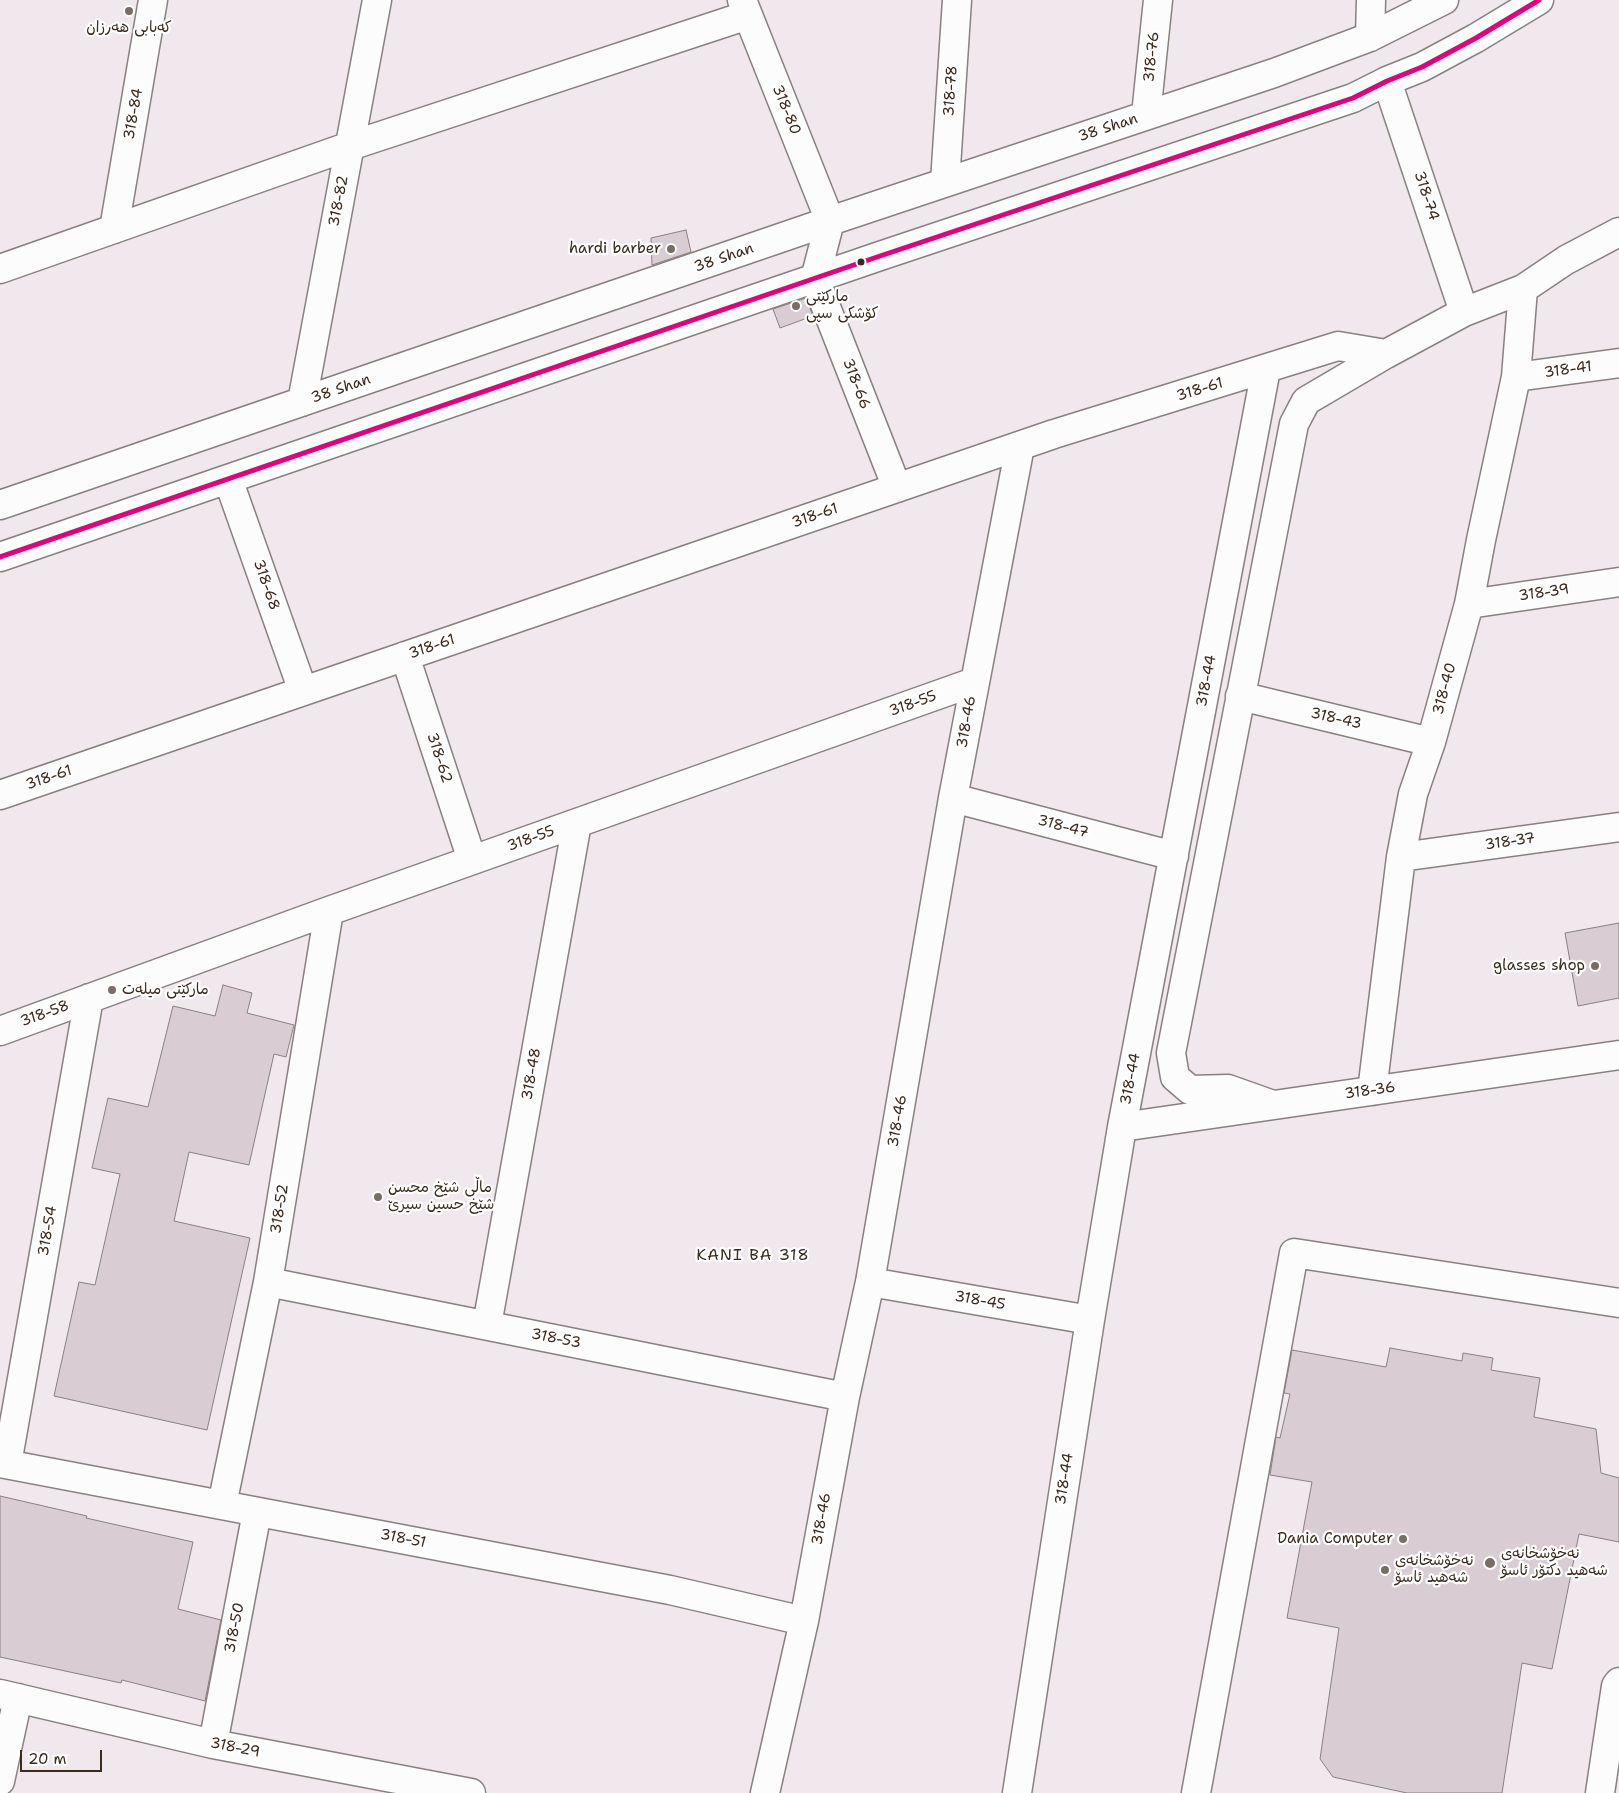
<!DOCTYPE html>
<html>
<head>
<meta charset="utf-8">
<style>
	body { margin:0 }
	#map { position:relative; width:1619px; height:1793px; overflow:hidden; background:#f0e8ec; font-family:"Shantell Sans",sans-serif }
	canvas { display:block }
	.scale { position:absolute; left:20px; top:1750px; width:82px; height:22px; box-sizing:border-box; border:2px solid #3b2a1e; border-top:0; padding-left:6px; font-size:15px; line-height:18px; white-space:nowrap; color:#3b2a1e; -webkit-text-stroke:4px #fff; paint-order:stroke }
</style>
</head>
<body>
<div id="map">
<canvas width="1619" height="1793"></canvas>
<div class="scale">20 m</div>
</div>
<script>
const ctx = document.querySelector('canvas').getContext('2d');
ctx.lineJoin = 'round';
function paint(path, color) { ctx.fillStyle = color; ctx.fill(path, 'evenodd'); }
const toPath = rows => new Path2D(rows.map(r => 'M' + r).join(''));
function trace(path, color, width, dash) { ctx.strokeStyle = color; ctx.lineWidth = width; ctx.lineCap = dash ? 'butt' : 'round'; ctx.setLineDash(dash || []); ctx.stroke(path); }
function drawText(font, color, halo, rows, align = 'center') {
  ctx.font = font + ' "Shantell Sans","Playpen Sans Arabic",sans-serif'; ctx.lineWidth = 4.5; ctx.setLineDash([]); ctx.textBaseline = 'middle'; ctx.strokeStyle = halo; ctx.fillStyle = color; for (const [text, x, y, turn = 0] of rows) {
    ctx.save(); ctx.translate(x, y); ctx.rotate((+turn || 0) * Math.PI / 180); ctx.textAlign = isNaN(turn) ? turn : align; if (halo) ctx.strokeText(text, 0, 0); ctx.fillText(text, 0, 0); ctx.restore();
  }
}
const building = toPath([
	[686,230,691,252,652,265,651,238,686,230],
	[806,298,813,316,780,328,773,309,806,298],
	[1619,923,1619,998,1578,1006,1565,933,1619,923],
	[223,985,252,993,247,1013,294,1025,286,1057,274,1054,249,1165,189,1152,174,1221,250,1238,207,1430,54,1396,79,1282,95,1285,120,1174,92,1168,108,1098,148,1107,173,1006,215,1016,223,985],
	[1390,1348,1462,1361,1463,1353,1493,1358,1491,1370,1540,1378,1534,1417,1596,1429,1601,1473,1619,1478,1619,1542,1579,1534,1552,1669,1522,1663,1502,1793,1407,1793,1333,1777,1320,1759,1339,1628,1287,1618,1312,1482,1270,1475,1276,1437,1280,1438,1290,1394,1284,1393,1292,1350,1386,1367,1390,1348],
	[0,1496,87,1516,86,1518,193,1542,178,1609,221,1620,205,1701,122,1680,121,1683,0,1657,0,1496]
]);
paint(building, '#d9ccd3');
trace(building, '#888180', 1);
const minor = toPath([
	[742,0,830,221,815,279,897,488],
	[1370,37,1371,0],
	[1387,81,1464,312],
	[1146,115,1158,0],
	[945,182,957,0],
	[114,229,153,0],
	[0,269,350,146,748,15],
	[1516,377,1619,363],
	[302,402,377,0],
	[228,479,303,691],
	[0,505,830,221,1274,73,1370,37,1444,0],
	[0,557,880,256,1353,98,1387,81,1422,67,1476,38,1539,0],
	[1469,604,1619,582],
	[405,656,472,860],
	[1240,696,1431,742],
	[0,795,1054,434,1338,346,1386,354,1464,312,1523,289,1566,260,1619,232],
	[953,798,1174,856],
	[1401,857,1619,827],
	[0,1031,329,911,974,682],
	[1372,1091,1401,857,1413,794,1431,742,1469,604,1481,540,1516,377,1523,289],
	[1273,1105,1228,1089,1190,1090,1175,1077,1171,1053,1294,424,1306,401,1386,354],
	[1122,1127,1619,1055],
	[268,1282,845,1397],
	[870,1282,1090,1320],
	[487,1325,577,823],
	[0,1463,670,1590,804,1621],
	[7,1464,89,998],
	[222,1505,268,1282,329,911],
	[0,1694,213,1744,471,1793],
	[213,1744,257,1512],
	[0,1781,18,1698],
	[765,1793,804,1621,845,1397,870,1282,953,798,1020,446],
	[1017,1793,1090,1320,1122,1127,1266,369],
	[1196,1793,1294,1253,1619,1303],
	[1600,1793,1616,1686,1619,1682]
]);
trace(minor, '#888180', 31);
trace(minor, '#fdfcfc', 28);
trace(toPath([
	[0,557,880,256,1353,98,1387,81,1422,67,1476,38,1539,0]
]), '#e5007d', 5);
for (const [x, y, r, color] of [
	[129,11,5,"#7a6c66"],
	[671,249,5,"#7a6c66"],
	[861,262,4.5,"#3b2a1e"],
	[796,306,5,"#7a6c66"],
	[1595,966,5,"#7a6c66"],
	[112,990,5,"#7a6c66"],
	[378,1197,5,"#7a6c66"],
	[1403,1539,5,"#7a6c66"],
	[1490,1563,6,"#7a6c66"],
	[1385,1570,5,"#7a6c66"]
]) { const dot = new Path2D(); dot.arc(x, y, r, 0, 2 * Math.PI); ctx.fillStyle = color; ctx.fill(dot); trace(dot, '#fff', 2); }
drawText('15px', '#3b2a1e', '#fff', [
	["کەبابی هەرزان",129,28,"center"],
	["hardi barber",661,249,"right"],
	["مارکێتی",806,297],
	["کۆشکی سپی",806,314],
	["glasses shop",1585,966,"right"],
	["مارکێتی میلەت",122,990],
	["ماڵی شێخ محسن",388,1188],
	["شێخ حسین سیرێ",388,1205],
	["Dania Computer",1393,1539,"right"],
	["نەخۆشخانەی",1501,1554],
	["شەهید دکتۆر ئاسۆ",1501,1571],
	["نەخۆشخانەی",1395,1561],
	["شەهید ئاسۆ",1395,1578]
], 'left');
drawText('15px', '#3b2a1e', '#fff', [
	["318-76",1152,57,-84],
	["318-78",951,91,-86],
	["318-80",786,110,68],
	["318-84",134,114,-80],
	["38 Shan",1108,128,-18],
	["318-74",1426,196,72],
	["318-82",339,201,-79],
	["38 Shan",724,258,-19],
	["318-41",1568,370,-8],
	["318-66",856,384,69],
	["38 Shan",341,389,-19],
	["318-61",1200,390,-17],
	["318-61",815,516,-19],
	["318-68",266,585,71],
	["318-39",1544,593,-8],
	["318-61",432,647,-19],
	["318-44",1207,681,-79],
	["318-40",1445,689,-75],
	["318-55",913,704,-20],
	["318-43",1336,719,13],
	["318-46",967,722,-80],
	["318-62",439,758,72],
	["318-61",49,778,-19],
	["318-47",1063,827,15],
	["318-55",531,839,-20],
	["318-37",1510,842,-8],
	["318-58",45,1014,-20],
	["318-48",532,1074,-80],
	["318-44",1131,1079,-79],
	["318-36",1370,1091,-8],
	["318-46",898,1121,-80],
	["318-52",280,1209,-81],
	["318-54",48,1231,-80],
	["318-45",980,1301,10],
	["318-53",556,1339,11],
	["318-44",1065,1479,-81],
	["318-46",822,1519,-80],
	["318-51",403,1539,11],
	["318-50",235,1628,-79],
	["318-29",235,1748,11]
]);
ctx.letterSpacing = '1px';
drawText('16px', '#3b2a1e', '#fff', [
	["KANI BA 318",753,1256]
]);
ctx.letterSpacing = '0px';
</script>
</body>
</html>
